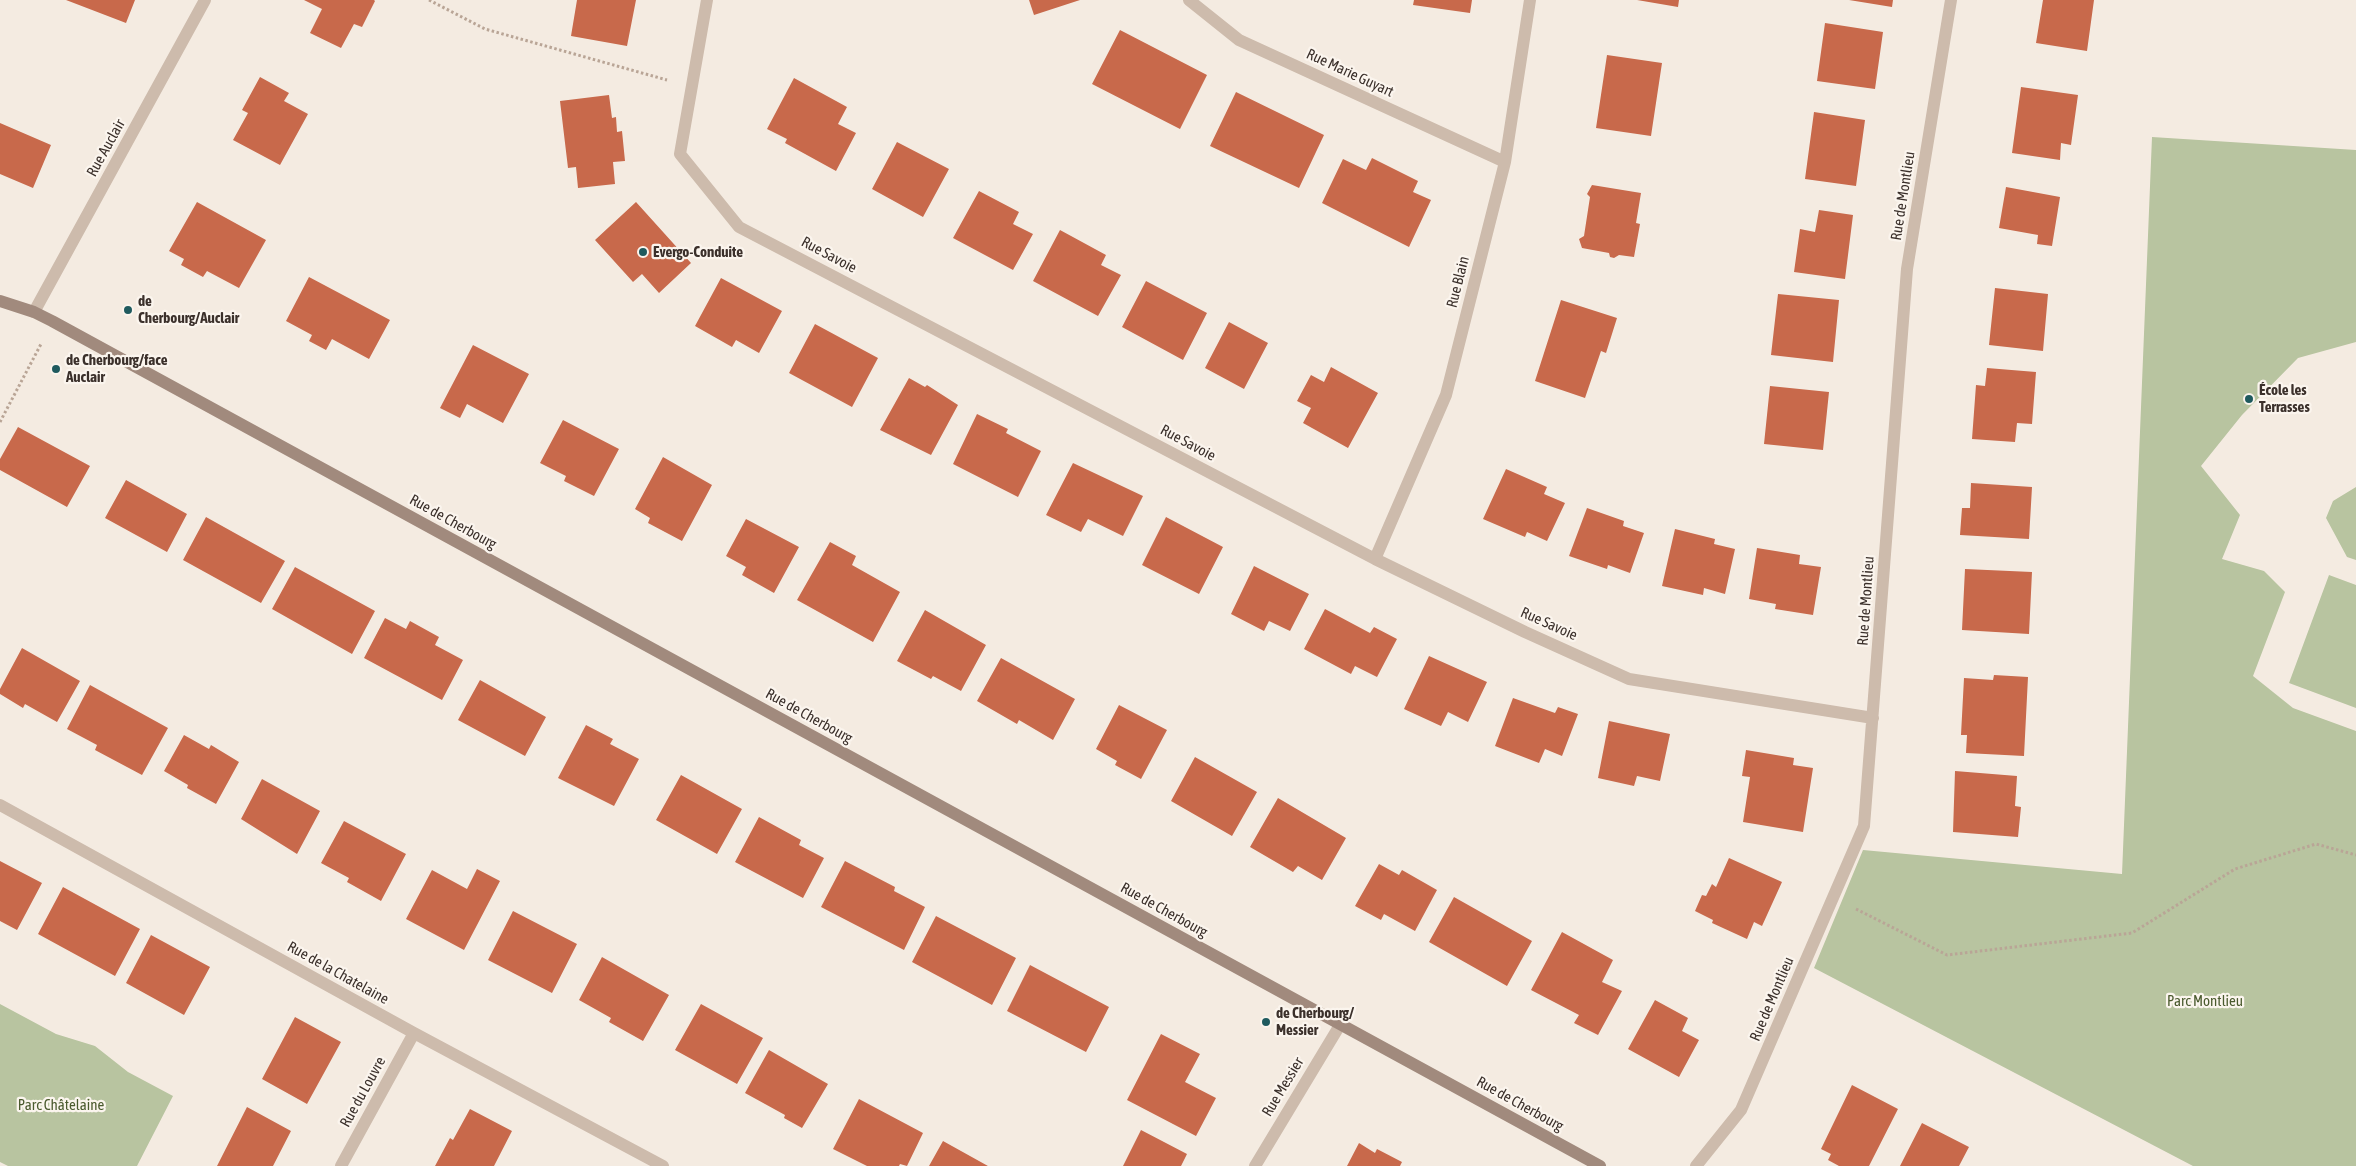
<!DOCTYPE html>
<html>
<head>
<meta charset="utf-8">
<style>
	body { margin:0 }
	canvas { display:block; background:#f4ebe1 }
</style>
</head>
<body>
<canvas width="2356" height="1166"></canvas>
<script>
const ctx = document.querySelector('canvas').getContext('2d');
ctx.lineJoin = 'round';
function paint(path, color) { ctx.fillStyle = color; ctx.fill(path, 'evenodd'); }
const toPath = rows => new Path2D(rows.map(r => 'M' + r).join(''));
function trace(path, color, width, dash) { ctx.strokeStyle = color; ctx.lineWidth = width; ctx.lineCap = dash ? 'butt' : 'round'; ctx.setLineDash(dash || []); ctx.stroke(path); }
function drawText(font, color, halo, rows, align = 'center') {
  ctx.font = font + ' "Asap Condensed",sans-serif'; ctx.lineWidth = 4.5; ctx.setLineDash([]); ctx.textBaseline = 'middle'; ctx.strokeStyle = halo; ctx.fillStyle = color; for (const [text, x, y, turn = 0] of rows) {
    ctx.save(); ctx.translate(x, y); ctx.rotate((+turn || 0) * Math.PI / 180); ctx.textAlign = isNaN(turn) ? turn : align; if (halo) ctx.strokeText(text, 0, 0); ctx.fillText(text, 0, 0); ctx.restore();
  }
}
paint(toPath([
	[2152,137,2356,150,2356,342,2298,358,2242,415,2201,466,2240,515,2222,559,2264,571,2285,592,2253,676,2293,708,2356,731,2356,1166,2193,1166,1814,968,1863,850,2122,874],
	[2356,487,2356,560,2347,557,2326,518,2333,501],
	[2329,575,2356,585,2356,708,2289,683],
	[0,1004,56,1034,95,1046,128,1072,173,1096,137,1166,8,1166,0,1162]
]), '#b8c4a0');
paint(toPath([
	[66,0,135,0,126,23],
	[304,0,374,0,375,1,362,27,354,24,341,48,310,33,322,9],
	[577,0,636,0,627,46,571,36],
	[1029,0,1080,0,1034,15],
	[1414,0,1472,0,1470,13,1413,5],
	[1637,0,1679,0,1678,7],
	[1849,0,1893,0,1892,7],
	[2043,0,2094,0,2087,51,2036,43],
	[1825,23,1883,32,1875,89,1817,81],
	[1120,30,1207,75,1180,129,1092,84],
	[1607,55,1662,63,1651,136,1596,128],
	[260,77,289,93,284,101,308,114,280,165,233,140,248,113,242,110],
	[794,78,847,107,838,124,856,133,836,171,785,143,787,139,767,129],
	[2021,87,2078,95,2071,145,2061,143,2060,160,2012,153],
	[1236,92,1324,135,1299,188,1210,146],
	[609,95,612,118,616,117,617,132,622,131,625,161,613,162,615,184,578,188,576,167,568,168,560,101],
	[1814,112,1865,120,1856,186,1805,179],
	[0,123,51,145,33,188,0,174],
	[897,142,949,169,923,217,872,189],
	[1372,158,1418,181,1413,192,1431,200,1409,247,1322,203,1343,159,1366,170],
	[1592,185,1641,193,1636,223,1640,224,1634,257,1619,255,1614,258,1610,257,1609,253,1582,248,1579,239,1584,236,1590,197,1587,194],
	[2006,187,2060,197,2052,246,2037,244,2038,235,1999,228],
	[979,191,1019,212,1013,224,1033,234,1013,270,953,238],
	[197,202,266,240,239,288,207,271,203,277,181,265,184,259,169,251],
	[636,202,691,263,659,293,642,274,633,282,595,240],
	[1819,210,1853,215,1845,279,1794,272,1800,229,1815,232],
	[1060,230,1106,255,1101,265,1121,275,1098,316,1033,281],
	[309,277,390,320,369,359,332,339,326,350,309,341,312,335,286,321],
	[721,278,782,311,759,353,736,340,732,347,695,326],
	[1146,281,1207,313,1183,360,1122,327],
	[1995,288,2048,294,2043,351,1989,345],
	[1778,294,1839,300,1833,362,1771,355],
	[1561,300,1617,318,1606,353,1601,351,1585,398,1535,381],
	[1229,322,1268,343,1244,389,1205,368],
	[815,324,878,358,852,407,789,373],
	[473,345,529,374,503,423,467,404,460,418,440,408],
	[1331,367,1378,393,1348,448,1303,423,1311,408,1297,401,1311,375,1324,382],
	[1987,368,2036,372,2032,424,2017,423,2015,442,1972,439,1976,385,1985,386],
	[909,378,925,387,927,385,958,405,931,455,880,430],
	[1770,386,1829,392,1823,450,1764,444],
	[977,414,1008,429,1006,433,1041,451,1018,497,953,464],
	[563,420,619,449,594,496,564,481,566,476,540,463],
	[18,427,90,466,67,507,0,470,0,459],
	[663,457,712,485,682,541,648,523,650,518,635,509],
	[1073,463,1143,496,1123,536,1088,519,1081,532,1046,515],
	[1506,469,1547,487,1544,494,1565,503,1547,541,1527,532,1525,537,1483,519],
	[126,480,187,514,167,552,105,518],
	[1971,483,2032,487,2029,539,1960,535,1962,508,1970,508],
	[1587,508,1624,521,1623,526,1644,533,1630,573,1608,565,1607,569,1569,556],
	[206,517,285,561,261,603,183,560],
	[1166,517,1223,547,1199,594,1142,565],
	[746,519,799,547,774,593,742,575,746,567,726,556],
	[1675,529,1715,539,1714,544,1735,549,1725,594,1704,588,1703,595,1662,586],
	[830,542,856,556,852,565,900,592,873,642,797,600],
	[1757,548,1800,555,1799,564,1821,567,1813,615,1775,609,1776,604,1749,599],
	[1254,566,1309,594,1290,631,1269,621,1264,631,1231,614],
	[295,567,375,611,352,654,272,609],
	[1965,569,2032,572,2029,634,1962,630],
	[1325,609,1370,633,1374,627,1397,639,1377,677,1355,666,1351,674,1304,649],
	[925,610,986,645,961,691,933,676,931,679,897,661],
	[385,618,406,629,410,621,439,637,435,645,463,660,442,700,364,658],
	[22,648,80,681,57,722,25,704,23,708,0,694,0,689],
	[1429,656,1487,682,1468,722,1448,712,1441,726,1404,709],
	[1001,658,1075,699,1053,740,1019,720,1017,724,977,701],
	[1994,675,2028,677,2024,756,1966,753,1967,735,1961,735,1964,678,1993,680],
	[480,680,546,717,525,756,458,720],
	[90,685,168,728,142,775,95,750,97,745,67,729],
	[1513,698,1555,713,1558,707,1578,714,1562,756,1545,749,1539,763,1495,746],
	[1119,705,1167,730,1141,779,1115,765,1117,761,1096,749],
	[1609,721,1670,734,1660,781,1637,776,1634,786,1598,778],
	[586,725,613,739,610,744,639,759,614,806,558,778],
	[184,735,209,749,211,745,239,762,216,804,187,788,188,785,164,771],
	[1746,750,1794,758,1793,765,1813,768,1803,832,1743,822,1750,777,1742,776],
	[1195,757,1257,792,1232,836,1171,801],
	[1955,771,2017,776,2015,806,2021,807,2018,837,1953,832],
	[681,775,742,809,717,854,656,820],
	[262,779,320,811,297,854,241,819],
	[1278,798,1346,838,1322,880,1298,866,1293,872,1250,847],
	[759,817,801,840,799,845,824,858,803,898,735,862],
	[344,821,406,854,381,901,347,882,349,878,321,863],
	[1729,858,1782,882,1762,926,1754,922,1747,939,1712,923,1713,920,1695,911,1702,895,1706,896,1712,884,1716,887],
	[0,861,42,883,17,930,0,921],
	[845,861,895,887,894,891,925,907,904,950,821,907],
	[1379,864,1399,875,1402,870,1437,890,1415,931,1384,914,1381,920,1355,906],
	[477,869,500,881,464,950,406,919,432,870,467,889],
	[63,887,140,929,115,976,38,934],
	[1454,897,1532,941,1507,986,1429,942],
	[513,911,577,944,552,993,488,960],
	[936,916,1016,958,992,1005,912,962],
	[1562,932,1613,960,1602,982,1622,991,1598,1035,1574,1023,1579,1015,1531,990],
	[151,935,210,967,184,1015,126,983],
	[602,957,669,995,643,1041,609,1022,611,1018,579,1000],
	[1030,965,1109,1007,1086,1052,1007,1011],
	[1655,1000,1688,1018,1682,1031,1699,1040,1679,1077,1628,1049],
	[701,1004,763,1038,737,1084,675,1050],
	[295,1017,341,1042,307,1104,262,1079],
	[1161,1034,1200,1054,1185,1082,1216,1098,1196,1136,1127,1100],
	[769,1050,828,1084,802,1128,784,1118,785,1115,745,1093],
	[1852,1085,1898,1109,1869,1166,1839,1166,1828,1160,1831,1154,1821,1149],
	[859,1099,923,1133,907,1166,900,1164,899,1166,867,1166,833,1149],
	[247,1107,291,1131,273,1166,217,1166],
	[470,1109,512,1131,494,1166,435,1166,450,1138,453,1140],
	[1922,1123,1969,1147,1959,1166,1900,1166],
	[1141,1130,1187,1154,1181,1166,1123,1166],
	[943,1141,988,1166,929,1166],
	[1359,1143,1375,1153,1377,1149,1402,1162,1400,1166,1347,1166]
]), '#c8694b');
trace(toPath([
	[429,0,485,29,667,80],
	[0,422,41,344],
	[1856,909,1947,955,2132,933,2235,869,2316,844,2356,855]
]), '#b9a596', 3, [2.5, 2.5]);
trace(toPath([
	[707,0,680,154,739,227,1375,559,1525,632,1629,679,1873,718],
	[1189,0,1239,40,1505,162],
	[34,312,205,0],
	[1375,559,1446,395,1505,162,1530,0],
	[0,805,414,1033,663,1166],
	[341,1166,414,1033],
	[1255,1166,1340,1025],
	[1696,1166,1741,1110,1864,826,1907,269,1951,0]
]), '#cdbbac', 12);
trace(toPath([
	[0,301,34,312,52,321,1600,1166]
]), '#a18a7d', 12);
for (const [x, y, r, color] of [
	[643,252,5,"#1f5a5e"],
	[128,310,5,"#1f5a5e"],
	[56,369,5,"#1f5a5e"],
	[2249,399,5,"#1f5a5e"],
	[1266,1022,5,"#1f5a5e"]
]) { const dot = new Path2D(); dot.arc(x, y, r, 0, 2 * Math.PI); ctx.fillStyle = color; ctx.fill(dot); trace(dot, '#fbf5ee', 2); }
drawText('15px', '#3b302b', '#fbf5ee', [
	["Rue Marie Guyart",1350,73,25],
	["Rue Auclair",106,148,-61],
	["Rue de Montlieu",1903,196,-81],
	["Rue Savoie",829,255,28],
	["Rue Blain",1458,282,-76],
	["Rue Savoie",1188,443,28],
	["Rue de Cherbourg",453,522,29],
	["Rue de Montlieu",1866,601,-86],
	["Rue Savoie",1549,624,24],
	["Rue de Cherbourg",809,716,29],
	["Rue de Cherbourg",1164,910,29],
	["Rue de la Chatelaine",338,973,29],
	["Rue de Montlieu",1772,999,-67],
	["Rue Messier",1283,1087,-59],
	["Rue du Louvre",363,1092,-61],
	["Rue de Cherbourg",1520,1104,29]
]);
drawText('bold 15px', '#3b302b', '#fbf5ee', [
	["Evergo-Conduite",653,252],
	["de",138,301],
	["Cherbourg/Auclair",138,318],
	["de Cherbourg/face",66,360],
	["Auclair",66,377],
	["École les",2259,390],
	["Terrasses",2259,407],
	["de Cherbourg/",1276,1013],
	["Messier",1276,1030]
], 'left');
drawText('15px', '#4a5a2e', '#fbf5ee', [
	["Parc Montlieu",2205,1001],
	["Parc Châtelaine",61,1105]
]);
</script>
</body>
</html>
